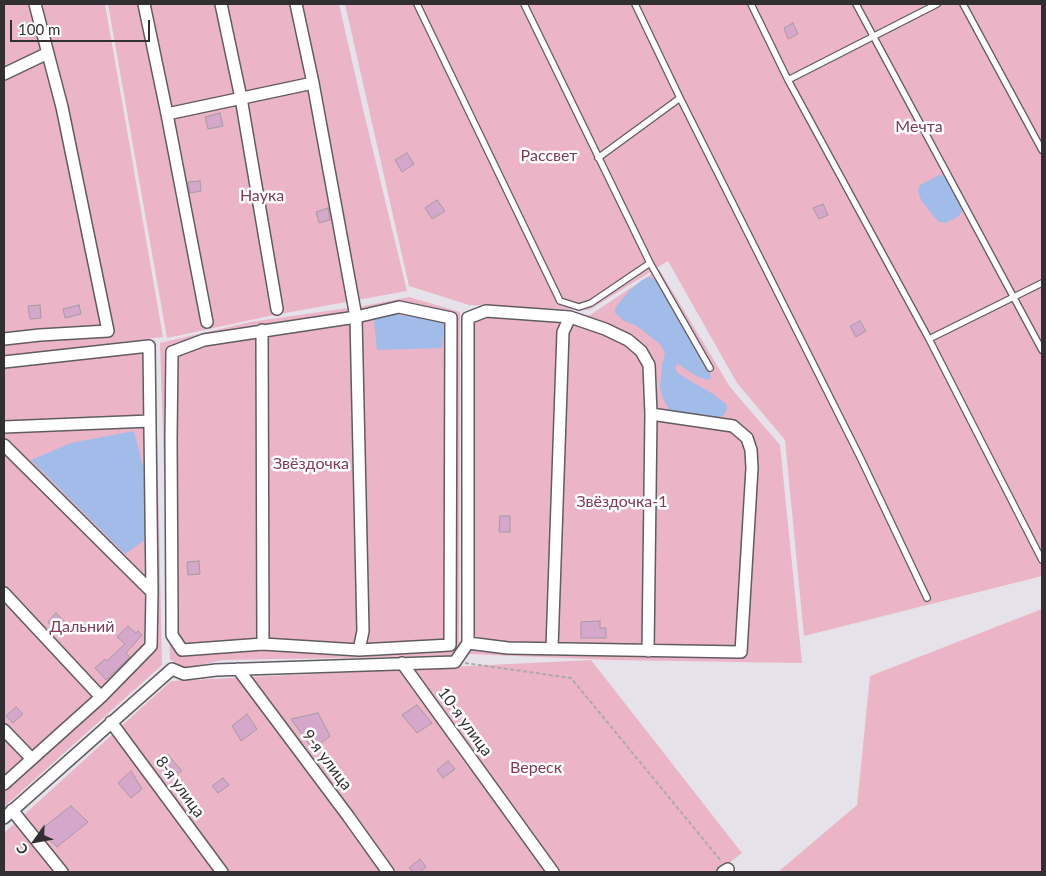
<!DOCTYPE html>
<html>
<head>
<meta charset="utf-8">
<style>
	body { margin:0 }
	#map { position:relative; width:1046px; height:876px; overflow:hidden; background:#e6e2e9; font-family:Lato,sans-serif }
	canvas { display:block }
	.frame { position:absolute; inset:0; border:5px solid #312f32; pointer-events:none }
	.north { position:absolute; left:10px; top:816px; width:50px; height:50px; -webkit-text-stroke:4px #fff; paint-order:stroke; rotate:238deg; font-size:14px; font-weight:700; line-height:20px; text-align:center; color:#312f32 }
	.north::after { content:''; display:block; margin:auto; width:18px; height:22px; background:#312f32; clip-path:polygon(50% 0,100% 100%,50% 72%,0 100%) }
	.scale { position:absolute; left:10px; top:20px; width:140px; height:22px; box-sizing:border-box; border:2px solid #312f32; border-top:0; padding-left:6px; font-size:15px; line-height:18px; white-space:nowrap; color:#312f32; -webkit-text-stroke:4px #fff; paint-order:stroke }
</style>
</head>
<body>
<div id="map">
<canvas width="1046" height="876"></canvas>
<div class="frame"></div>
<div class="north">С</div>
<div class="scale">100 m</div>
</div>
<script>
const ctx = document.querySelector('canvas').getContext('2d');
ctx.lineJoin = 'round';
function paint(path, color) { ctx.fillStyle = color; ctx.fill(path, 'evenodd'); }
const toPath = rows => new Path2D(rows.map(r => 'M' + r).join(''));
function trace(path, color, width, dash) { ctx.strokeStyle = color; ctx.lineWidth = width; ctx.lineCap = dash ? 'butt' : 'round'; ctx.setLineDash(dash || []); ctx.stroke(path); }
function drawText(font, color, halo, rows, align = 'center') {
  ctx.font = font + ' Lato,sans-serif'; ctx.lineWidth = 5; ctx.setLineDash([]); ctx.textBaseline = 'middle'; ctx.strokeStyle = halo; ctx.fillStyle = color; for (const [text, x, y, turn = 0] of rows) {
    ctx.save(); ctx.translate(x, y); ctx.rotate((+turn || 0) * Math.PI / 180); ctx.textAlign = isNaN(turn) ? turn : align; if (halo) ctx.strokeText(text, 0, 0); ctx.fillText(text, 0, 0); ctx.restore();
  }
}
paint(toPath([
	[4,4,105,4,163,337,4,357],
	[108,4,339,4,363,109,407,291,274,315,167,338],
	[345,4,1042,4,1042,576,804,636,785,440,737,383,668,261,589,310,469,305,409,286],
	[659,269,730,387,780,445,802,663,613,660,466,654,467,314,482,309,590,315],
	[409,297,460,312,459,656,222,660,183,669,170,659,160,343,250,322,369,305],
	[155,340,162,665,4,807,4,362],
	[1042,609,1042,872,778,872,857,805,870,676],
	[591,660,742,853,717,872,4,872,4,833,171,681]
]), '#ecb4c7');
paint(toPath([
	[939,175,945,176,950,180,958,196,963,210,958,217,945,223,939,222,934,217,921,200,918,191,920,185],
	[649,277,654,279,661,287,709,370,711,377,708,380,698,377,678,364,675,366,676,371,682,376,713,394,726,404,727,409,724,415,718,418,703,414,678,414,671,412,663,399,660,387,662,364,665,354,661,345,637,326,624,321,615,313,615,308,629,291,642,280],
	[382,313,444,321,442,348,377,350,374,320],
	[134,431,150,494,146,539,125,554,31,460,71,443]
]), '#a1bce9');
const building = toPath([
	[793,23,798,34,788,39,784,28,793,23],
	[220,113,223,126,208,129,205,117,220,113],
	[407,153,414,164,402,172,395,160,407,153],
	[200,181,201,191,190,193,188,182,200,181],
	[437,200,445,211,432,219,425,208,437,200],
	[823,204,828,215,819,219,813,208,823,204],
	[328,208,330,220,319,223,316,212,328,208],
	[40,305,41,318,30,319,28,306,40,305],
	[79,305,81,314,65,318,63,309,79,305],
	[860,321,866,331,856,337,850,326,860,321],
	[500,516,510,516,510,532,499,532,500,516],
	[199,561,200,574,188,575,187,562,199,561],
	[56,613,66,623,57,632,48,622,56,613],
	[600,621,600,628,606,628,606,638,581,638,581,622,600,621],
	[128,626,136,633,138,631,142,635,126,653,130,657,106,680,95,668,105,659,107,661,125,644,117,637,128,626],
	[417,705,432,723,417,733,402,715,417,705],
	[16,707,23,714,13,723,6,716,16,707],
	[318,713,330,736,313,750,291,719,318,713],
	[247,714,257,729,241,741,232,726,247,714],
	[168,755,182,771,170,778,157,762,168,755],
	[448,761,455,769,443,778,437,770,448,761],
	[131,771,142,789,131,798,118,783,131,771],
	[223,778,229,785,218,793,212,786,223,778],
	[71,806,88,822,57,847,40,830,71,806],
	[420,859,426,867,420,872,413,872,409,868,420,859]
]);
paint(building, '#d4a7cb');
trace(building, '#a39ca1', 1);
const lane = toPath([
	[417,4,560,301,579,307,591,303,650,263],
	[524,4,650,263,710,368],
	[635,4,680,98,861,459,927,598],
	[751,4,788,80,929,339,1042,560],
	[856,4,1042,350],
	[963,4,1042,150],
	[788,80,937,4],
	[598,158,680,98],
	[929,339,1042,283]
]);
const street = toPath([
	[144,4,167,114,207,322],
	[221,4,241,98,277,309],
	[296,4,313,83,356,317,363,631,359,650],
	[4,74,48,53],
	[167,114,313,83],
	[399,307,451,318,450,645,359,650,263,644,182,650,172,635,172,615,171,439,172,352,204,340,356,317,399,307],
	[262,330,263,644],
	[4,339,40,335,108,331,62,107,35,4],
	[4,362,149,346,152,592,151,646,101,697,4,784],
	[4,427,150,421],
	[4,445,152,592],
	[4,593,101,697],
	[468,643,508,648,741,652,752,468,751,450,747,438,733,426,651,414],
	[552,648,563,332,570,317],
	[402,663,553,872],
	[238,669,348,816,388,872],
	[111,722,222,872],
	[4,730,32,759],
	[12,810,62,872],
	[4,818,172,669,184,674,216,670,455,662,468,643,468,318,486,311,570,317,605,329,628,340,641,351,649,365,651,414,648,651],
	[723,872,728,869]
]);
trace(lane, '#605c62', 8);
trace(street, '#605c62', 14);
trace(toPath([
	[465,663,571,678,722,862]
]), '#aca9ae', 2, [4, 2.5]);
trace(lane, '#fff', 5.5);
trace(street, '#fff', 11);
drawText('16px', '#7f3a55', '#fff', [
	["Мечта",919,127],
	["Рассвет",549,156],
	["Наука",262,196],
	["Звёздочка",311,464],
	["Звёздочка-1",622,502],
	["Дальний",82,627],
	["Вереск",536,768]
]);
drawText('16px', '#312f32', '#fff', [
	["10-я улица",465,722,54],
	["9-я улица",327,760,53],
	["8-я улица",180,787,54]
]);
</script>
</body>
</html>
